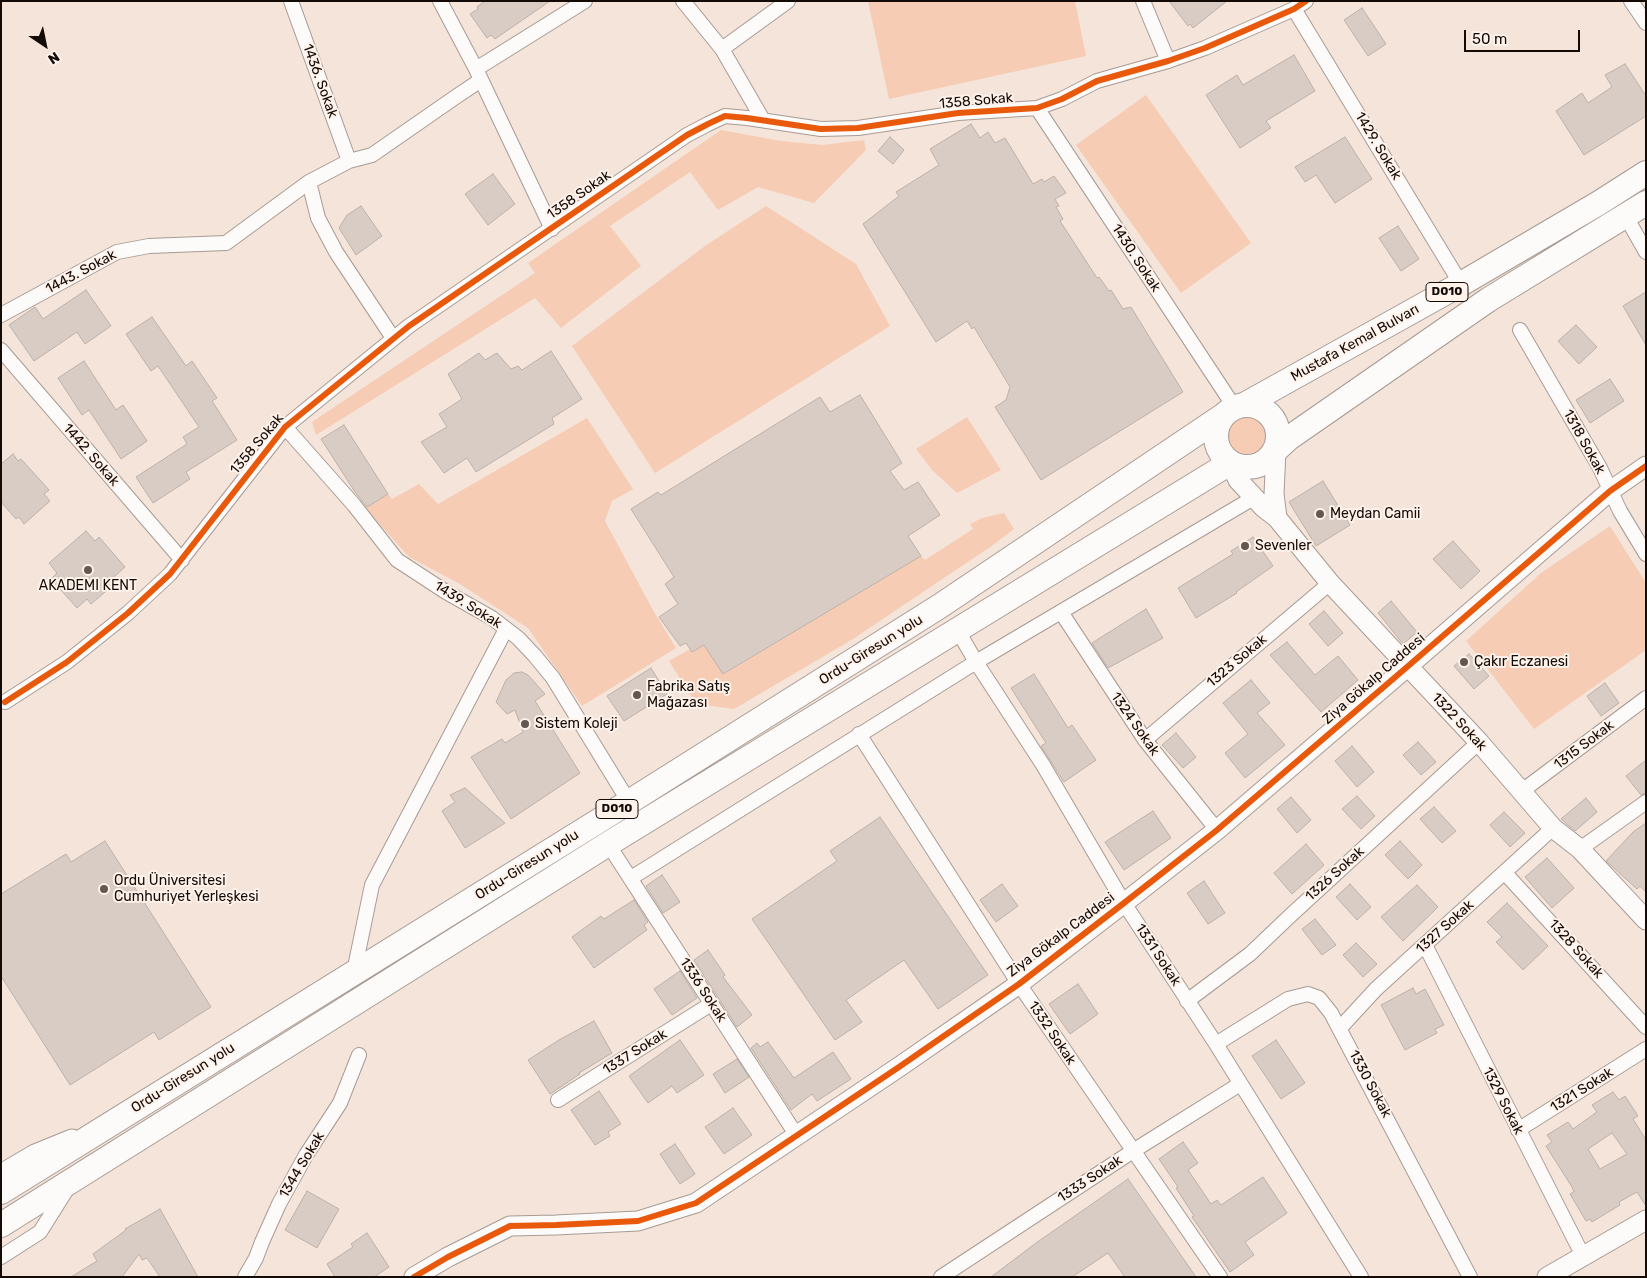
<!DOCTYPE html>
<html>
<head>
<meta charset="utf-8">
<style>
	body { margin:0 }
	#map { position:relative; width:1647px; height:1278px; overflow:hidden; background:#f4e4da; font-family:Rubik,sans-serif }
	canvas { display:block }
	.frame { position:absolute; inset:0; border:2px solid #150b06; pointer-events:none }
	.north { position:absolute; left:20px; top:20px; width:50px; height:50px; -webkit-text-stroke:4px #fef2eb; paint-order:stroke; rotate:146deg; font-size:14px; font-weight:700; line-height:20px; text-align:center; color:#150b06 }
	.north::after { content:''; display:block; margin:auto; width:18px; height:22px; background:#150b06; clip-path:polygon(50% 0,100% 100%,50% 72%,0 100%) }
	.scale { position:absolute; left:1464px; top:30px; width:116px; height:22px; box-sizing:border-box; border:2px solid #150b06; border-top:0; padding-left:6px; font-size:15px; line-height:18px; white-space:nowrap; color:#150b06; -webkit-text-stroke:4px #fef2eb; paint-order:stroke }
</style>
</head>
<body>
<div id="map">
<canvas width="1647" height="1278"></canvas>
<div class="frame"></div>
<div class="north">N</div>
<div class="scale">50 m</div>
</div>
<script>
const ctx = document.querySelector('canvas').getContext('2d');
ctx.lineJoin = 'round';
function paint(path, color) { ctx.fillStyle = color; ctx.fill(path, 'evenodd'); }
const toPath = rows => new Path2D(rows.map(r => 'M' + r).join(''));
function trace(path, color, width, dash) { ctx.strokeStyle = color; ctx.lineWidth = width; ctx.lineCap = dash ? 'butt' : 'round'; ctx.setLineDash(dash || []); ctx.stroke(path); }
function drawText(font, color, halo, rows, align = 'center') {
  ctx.font = font + ' Rubik,sans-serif'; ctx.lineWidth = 4; ctx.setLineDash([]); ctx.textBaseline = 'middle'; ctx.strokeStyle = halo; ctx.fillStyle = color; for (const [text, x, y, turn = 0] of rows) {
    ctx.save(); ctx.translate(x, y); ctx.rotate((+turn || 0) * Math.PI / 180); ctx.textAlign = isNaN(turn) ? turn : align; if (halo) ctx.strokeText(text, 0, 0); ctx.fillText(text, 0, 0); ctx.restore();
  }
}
paint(toPath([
	[868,1,1075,1,1086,56,889,99],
	[1146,95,1251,243,1181,293,1076,145],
	[721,130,781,141,822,145,864,140,866,150,814,203,758,187,718,210,690,172,610,226,641,266,561,328,535,298,316,435,312,422,535,273,528,263],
	[766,206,856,264,890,326,655,473,572,346,705,246],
	'1228 435a19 19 0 1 1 38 0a19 19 0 1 1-38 0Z',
	[967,417,1001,470,957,493,932,470,916,449],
	[587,418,633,489,612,501,605,521,654,612,676,648,582,706,528,628,460,584,409,557,365,508,388,494,392,499,419,484,438,504],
	[1004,513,1014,529,993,545,853,639,734,709,696,704,669,661,690,649,692,652,704,645,724,674,921,556,925,560,973,529,970,524,982,518],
	[1610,526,1646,583,1646,650,1534,729,1466,641,1541,573]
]), '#f7ccb4');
const building = toPath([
	[485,1,550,1,495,39,491,35,487,38,470,14,478,9,477,7,485,1],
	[1169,1,1227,1,1193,28,1190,24,1188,26,1169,1],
	[1362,8,1386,44,1368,56,1344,20,1362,8],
	[1294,55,1315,91,1266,121,1271,128,1240,148,1206,95,1237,75,1243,85,1294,55],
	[1625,64,1646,96,1646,116,1584,155,1556,111,1582,93,1588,103,1612,87,1605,75,1625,64],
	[971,124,980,138,988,132,995,143,1005,138,1033,184,1042,179,1044,182,1054,176,1066,193,1055,199,1059,206,1056,207,1063,219,1060,221,1097,278,1099,277,1109,291,1111,290,1123,309,1131,307,1183,392,1041,480,995,407,1006,400,1010,387,974,327,972,329,967,321,936,342,863,224,899,196,896,192,939,165,930,149,971,124],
	[890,137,904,150,893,164,878,151,890,137],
	[1345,137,1372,179,1335,203,1316,175,1305,182,1295,167,1345,137],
	[493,174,515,204,488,225,465,194,493,174],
	[361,206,382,236,356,255,339,228,347,215,361,206],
	[1398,226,1419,259,1401,271,1379,238,1398,226],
	[86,290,111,326,85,344,77,332,34,361,9,325,35,307,43,319,86,290],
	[1646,292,1646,345,1623,306,1646,292],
	[152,317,186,366,192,361,217,398,212,401,237,440,186,472,190,479,153,503,136,477,187,444,183,437,199,427,158,366,151,371,126,334,152,317],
	[1576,325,1597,347,1579,364,1558,341,1576,325],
	[551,351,582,399,552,418,554,424,476,472,467,458,444,473,421,442,447,427,439,414,462,399,448,374,479,353,485,360,497,353,511,369,518,366,522,370,551,351],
	[84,361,116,410,123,405,147,441,121,459,89,410,82,415,58,378,84,361],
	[1610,379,1624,401,1590,423,1576,400,1610,379],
	[860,395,902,463,890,471,904,490,918,482,940,515,908,536,921,556,723,674,704,645,692,652,686,643,680,646,659,617,678,604,665,584,674,577,631,509,658,492,661,495,820,397,830,412,860,395],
	[344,425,388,494,367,507,355,492,321,439,344,425],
	[13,454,18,461,21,459,49,490,44,494,50,501,24,524,19,517,16,519,1,502,1,464,13,454],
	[1323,481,1350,525,1316,546,1289,502,1323,481],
	[86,531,95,541,99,537,125,567,114,577,118,581,91,604,87,599,77,608,51,579,57,573,49,563,86,531],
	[1253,537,1273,566,1236,592,1237,593,1196,618,1178,588,1233,554,1231,551,1253,537],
	[1453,541,1480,571,1461,589,1433,559,1453,541],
	[1391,601,1417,632,1403,644,1378,613,1391,601],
	[1146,609,1163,638,1108,668,1092,643,1146,609],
	[1324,611,1343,633,1328,646,1309,624,1324,611],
	[1287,642,1315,675,1338,656,1358,680,1321,712,1270,655,1287,642],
	[1469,654,1489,676,1474,689,1454,666,1469,654],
	[651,668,667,694,624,721,607,696,651,668],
	[522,672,528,675,545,694,535,701,580,773,511,819,471,757,502,739,505,743,523,732,515,710,507,714,496,702,506,680,514,673,522,672],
	[1034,674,1068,728,1072,725,1096,760,1064,782,1041,746,1046,743,1011,688,1034,674],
	[1251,680,1270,703,1257,713,1285,745,1245,778,1225,753,1248,734,1223,703,1251,680],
	[1605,683,1619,703,1601,716,1587,696,1605,683],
	[1176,733,1196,757,1183,768,1162,745,1176,733],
	[1418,742,1436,762,1421,775,1403,755,1418,742],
	[1352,746,1374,772,1357,787,1335,761,1352,746],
	[1646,760,1646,793,1641,795,1626,776,1646,760],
	[465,788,505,823,465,848,442,811,455,802,450,795,465,788],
	[1357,796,1375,816,1361,829,1342,809,1357,796],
	[1291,797,1311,820,1297,833,1277,809,1291,797],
	[1586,798,1597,812,1575,831,1561,819,1586,798],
	[1434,807,1456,831,1442,843,1420,819,1434,807],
	[1153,811,1171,838,1124,870,1105,842,1153,811],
	[1504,812,1525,833,1510,847,1490,825,1504,812],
	[880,817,988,975,938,1009,904,960,846,1000,862,1022,835,1040,752,919,837,861,830,851,880,817],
	[1646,823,1646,892,1640,886,1637,889,1606,861,1633,832,1646,823],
	[105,841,211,1007,159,1040,154,1032,70,1085,1,976,1,894,66,854,71,862,105,841],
	[1400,841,1422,865,1408,879,1385,855,1400,841],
	[1306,844,1324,865,1292,894,1274,873,1306,844],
	[1547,858,1574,888,1552,908,1525,877,1547,858],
	[662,875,680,902,663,913,646,886,662,875],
	[1204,881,1225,913,1208,924,1187,893,1204,881],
	[1002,884,1018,906,996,922,980,900,1002,884],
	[1350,884,1371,907,1357,920,1336,897,1350,884],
	[1417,885,1438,907,1403,941,1381,917,1417,885],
	[634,900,648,922,644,925,647,930,594,968,572,937,601,916,604,919,634,900],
	[1507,903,1548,946,1523,970,1496,942,1502,937,1487,922,1507,903],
	[1315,919,1336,945,1322,955,1302,929,1315,919],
	[1356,943,1377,964,1363,977,1343,955,1356,943],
	[708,950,725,975,723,977,752,1015,737,1027,694,960,708,950],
	[680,971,697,998,672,1015,654,989,680,971],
	[1078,984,1098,1014,1070,1034,1049,1004,1078,984],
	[1413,988,1416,994,1425,989,1444,1025,1435,1029,1437,1033,1405,1050,1381,1005,1413,988],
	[594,1021,612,1053,579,1073,580,1074,550,1094,528,1060,559,1040,594,1021],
	[680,1040,704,1075,677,1093,672,1086,648,1103,629,1076,680,1040],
	[1276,1040,1305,1083,1281,1099,1252,1056,1276,1040],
	[768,1042,794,1078,833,1052,851,1079,817,1101,812,1094,791,1110,751,1048,757,1043,760,1047,768,1042],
	[737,1059,749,1077,725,1093,713,1074,737,1059],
	[599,1091,621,1124,608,1132,610,1136,595,1145,571,1110,599,1091],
	[1613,1092,1619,1100,1625,1096,1638,1116,1633,1119,1646,1140,1646,1206,1637,1192,1619,1202,1620,1205,1592,1222,1590,1219,1586,1221,1570,1194,1574,1192,1572,1187,1546,1146,1552,1142,1547,1135,1568,1122,1573,1129,1597,1112,1592,1105,1613,1092],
	[1612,1133,1627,1154,1600,1169,1588,1149,1612,1133],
	[733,1108,752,1135,724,1154,705,1127,733,1108],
	[1183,1142,1198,1163,1188,1170,1211,1204,1217,1200,1221,1205,1263,1177,1287,1213,1245,1242,1254,1255,1230,1272,1192,1217,1194,1216,1176,1188,1178,1187,1159,1159,1183,1142],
	[675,1144,695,1174,680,1184,660,1154,675,1144],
	[1128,1179,1196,1277,1125,1277,1108,1253,1072,1277,991,1277,1036,1243,1128,1179],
	[307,1191,339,1209,317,1248,285,1230,307,1191],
	[160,1209,198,1277,160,1277,147,1258,142,1260,139,1254,122,1277,71,1277,97,1261,93,1254,126,1230,125,1229,160,1209],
	[367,1233,389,1267,374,1277,335,1277,327,1264,353,1247,351,1244,367,1233]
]);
paint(building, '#d9ccc4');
trace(building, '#bcb0a8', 1);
const street = toPath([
	[291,1,349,161],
	[440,1,476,69,552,229],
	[683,1,722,49,763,120],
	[1143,1,1168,61],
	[1631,1,1646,23],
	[1294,9,1461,284],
	[722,49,788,1],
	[476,69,585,1],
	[1037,108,1235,408],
	[309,182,318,218,336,252,393,338],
	[1625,215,1646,252],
	[1,315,117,252,149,246,226,243,309,182,349,161,372,155,457,96,481,80],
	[1520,330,1600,468,1620,511,1646,554],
	[1,350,182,560],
	[285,427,354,505,397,560,446,592,492,618,518,638,535,656,553,678,629,802],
	[1061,612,1145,740,1217,830],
	[958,631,976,662,1043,765,1124,903,1216,1044,1361,1277],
	[5,702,67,662,128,613,170,574,285,427,409,326,687,135,708,124,725,116,747,118,821,129,858,128,958,113,1037,108,1062,99,1097,81,1168,61,1205,48,1294,9,1306,1],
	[859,734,1019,984,1220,1277],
	[1145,740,1330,583],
	[1522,791,1646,698],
	[608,844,797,1136],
	[1580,849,1646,802],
	[1505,873,1646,1027],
	[631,878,976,662,1255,497],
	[1425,945,1583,1256],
	[354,972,372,885,506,629],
	[1187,1001,1250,954,1291,915,1479,742],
	[1340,1028,1376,989,1553,828],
	[1216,1044,1288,999,1308,994,1319,998,1331,1013,1470,1277],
	[558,1100,711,1004],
	[1518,1130,1646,1049],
	[1,1257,40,1232,67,1189],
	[245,1277,256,1258,262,1242,279,1204,306,1155,340,1103,359,1055],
	[941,1277,1133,1151,1240,1084]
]);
const secondary = toPath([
	[1230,463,1238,480,1264,508,1277,518,1274,494,1276,450],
	[1277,518,1330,583,1479,742,1553,828,1580,849,1646,920],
	[1,1174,35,1154,72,1139],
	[414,1277,448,1257,510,1226,556,1225,638,1221,696,1203,899,1067,1019,984,1124,903,1217,830,1407,667,1610,491,1646,466],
	[1547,1277,1646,1220]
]);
const highway = toPath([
	'1216 436a31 31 0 1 1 62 0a31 31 0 1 1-62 0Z',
	[1244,405,1461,284,1599,203,1646,173],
	[1276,450,1289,438,1488,300,1646,203],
	[1,1192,629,802,940,606,1224,415],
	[1,1225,608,844,1230,463]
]);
trace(street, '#a79b94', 16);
trace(secondary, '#a79b94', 21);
trace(highway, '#a79b94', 26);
trace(street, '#fdfbf9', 14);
trace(secondary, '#fdfbf9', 19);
trace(highway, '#fdfbf9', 24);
trace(toPath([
	[5,702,67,662,128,613,170,574,285,427,409,326,687,135,708,124,725,116,747,118,821,129,858,128,958,113,1037,108,1062,99,1097,81,1168,61,1205,48,1294,9,1306,1],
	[414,1277,448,1257,510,1226,556,1225,638,1221,696,1203,899,1067,1019,984,1124,903,1217,830,1407,667,1610,491,1646,466]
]), '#e8590c', 6);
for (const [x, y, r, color] of [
	[1320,514,5,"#635750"],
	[1245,546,5,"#635750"],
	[88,570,5,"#635750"],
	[1464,662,5,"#635750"],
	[637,695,5,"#635750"],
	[525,724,5,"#635750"],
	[104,889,5,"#635750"]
]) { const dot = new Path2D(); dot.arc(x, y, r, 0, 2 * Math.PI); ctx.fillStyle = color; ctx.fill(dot); trace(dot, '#fef2eb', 2); }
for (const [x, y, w] of [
	[1447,292,42],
	[617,809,42]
]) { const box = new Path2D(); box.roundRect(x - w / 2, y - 9.5, w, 19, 4); ctx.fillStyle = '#fef2eb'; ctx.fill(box); trace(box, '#150b06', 1); }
drawText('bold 12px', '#150b06', null, [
	["D010",1447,292],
	["D010",617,809]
]);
drawText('14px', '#150b06', '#fef2eb', [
	["1436. Sokak",320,81,70],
	["1358 Sokak",976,101,-5],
	["1429. Sokak",1378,146,59],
	["1358 Sokak",579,195,-35],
	["1430. Sokak",1136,258,57],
	["1443. Sokak",81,272,-28],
	["Mustafa Kemal Bulvarı",1355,343,-29],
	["1318 Sokak",1584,442,61],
	["1358 Sokak",257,444,-50],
	["1442. Sokak",91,455,49],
	["1439. Sokak",468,605,32],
	["Ordu-Giresun yolu",871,650,-32],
	["1323 Sokak",1237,661,-40],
	["Ziya Gökalp Caddesi",1374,679,-41],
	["1322 Sokak",1459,722,47],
	["1324 Sokak",1135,724,55],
	["1315 Sokak",1584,745,-37],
	["Ordu-Giresun yolu",527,865,-32],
	["1326 Sokak",1335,874,-42],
	["1327 Sokak",1445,927,-42],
	["Ziya Gökalp Caddesi",1061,935,-37],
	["1328 Sokak",1576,949,48],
	["1331 Sokak",1158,955,57],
	["1336 Sokak",703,990,57],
	["1332 Sokak",1052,1033,56],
	["1337 Sokak",635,1052,-32],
	["Ordu-Giresun yolu",183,1078,-32],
	["1330 Sokak",1370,1084,62],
	["1321 Sokak",1582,1090,-32],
	["1329 Sokak",1503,1101,63],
	["1344 Sokak",302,1165,-59],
	["1333 Sokak",1090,1179,-33]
]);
drawText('14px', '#150b06', '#fef2eb', [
	["Meydan Camii",1330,514],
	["Sevenler",1255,546],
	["AKADEMI KENT",88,586,"center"],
	["Çakır Eczanesi",1474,662],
	["Fabrika Satış",647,687],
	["Mağazası",647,703],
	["Sistem Koleji",535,724],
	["Ordu Üniversitesi",114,881],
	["Cumhuriyet Yerleşkesi",114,897]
], 'left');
</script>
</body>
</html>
